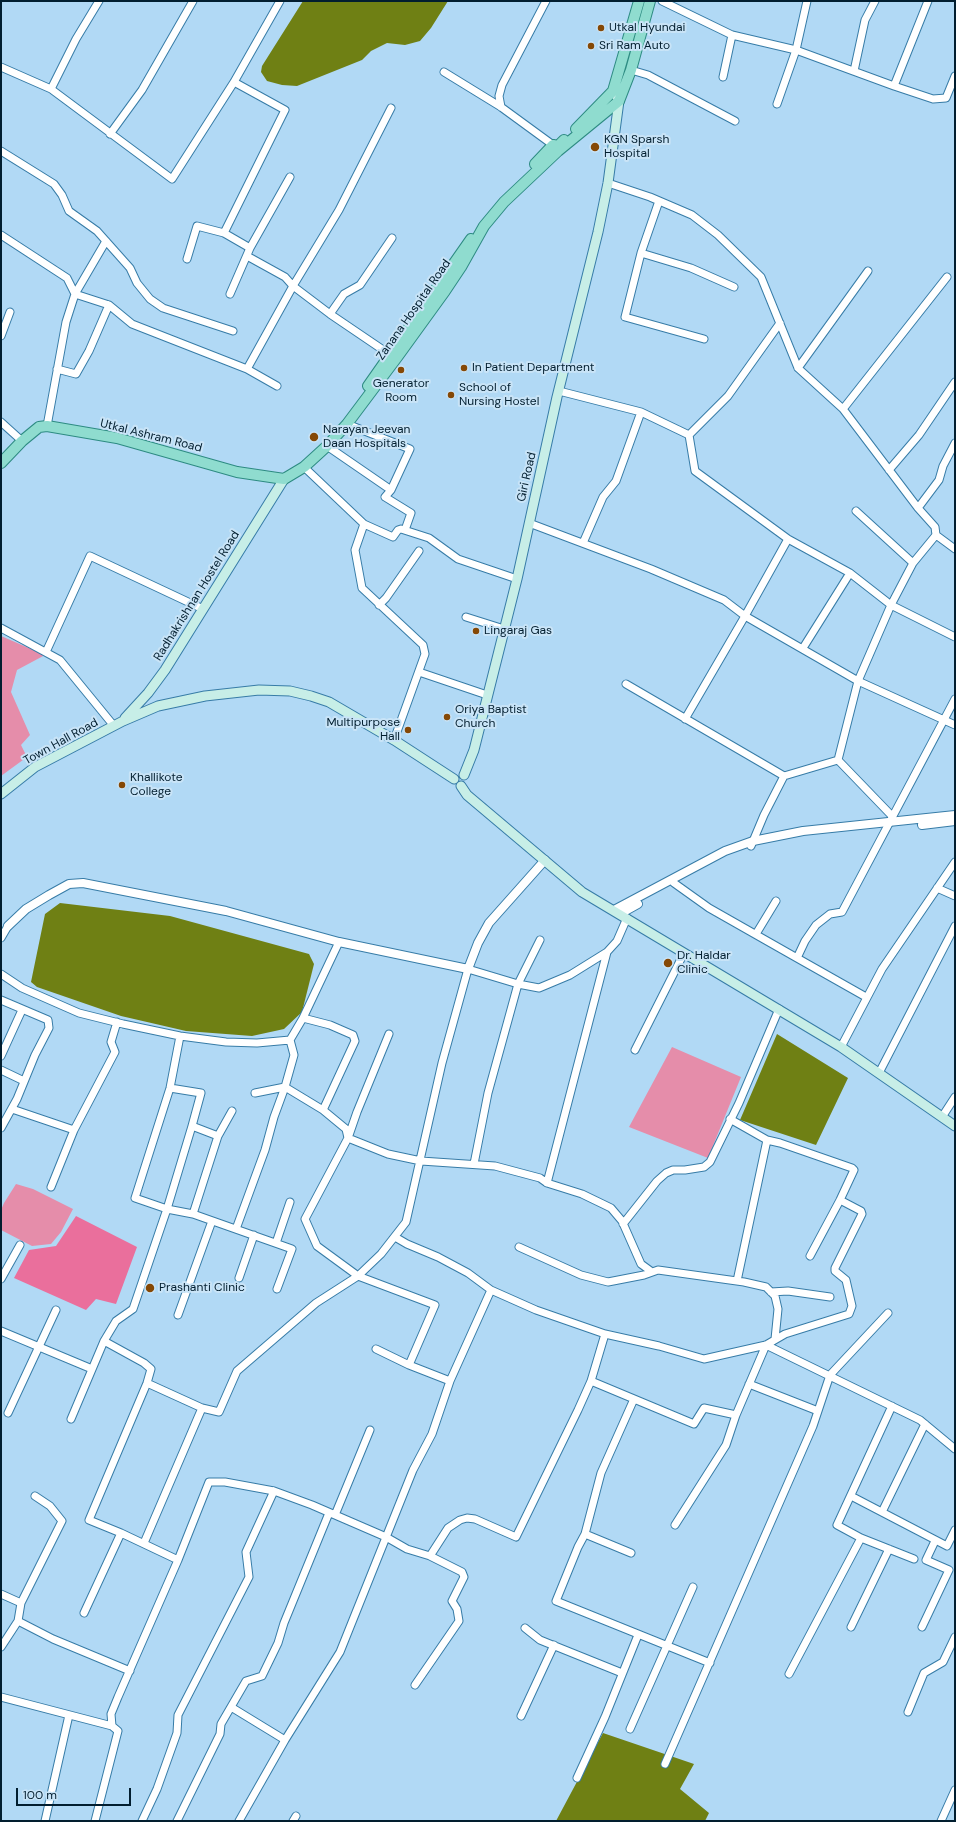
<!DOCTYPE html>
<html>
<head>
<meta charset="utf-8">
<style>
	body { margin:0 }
	#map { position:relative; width:956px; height:1822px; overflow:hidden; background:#b1d9f5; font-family:"DM Sans",sans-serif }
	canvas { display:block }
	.frame { position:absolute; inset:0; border:2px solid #021e2f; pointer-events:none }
	.scale { position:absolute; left:16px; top:1788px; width:115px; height:18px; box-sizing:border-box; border:2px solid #021e2f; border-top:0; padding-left:5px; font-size:12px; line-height:14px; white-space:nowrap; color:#021e2f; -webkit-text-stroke:3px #c9e4f7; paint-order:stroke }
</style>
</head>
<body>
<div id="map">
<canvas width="956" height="1822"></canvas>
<div class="frame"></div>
<div class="scale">100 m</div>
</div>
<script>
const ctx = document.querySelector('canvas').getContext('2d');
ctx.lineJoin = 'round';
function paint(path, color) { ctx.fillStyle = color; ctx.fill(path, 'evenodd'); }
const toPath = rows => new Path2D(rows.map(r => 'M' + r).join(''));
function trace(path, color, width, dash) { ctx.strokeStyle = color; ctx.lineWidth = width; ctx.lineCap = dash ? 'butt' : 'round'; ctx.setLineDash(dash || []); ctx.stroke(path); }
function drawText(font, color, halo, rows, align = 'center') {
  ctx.font = font + ' "DM Sans",sans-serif'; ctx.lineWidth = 4; ctx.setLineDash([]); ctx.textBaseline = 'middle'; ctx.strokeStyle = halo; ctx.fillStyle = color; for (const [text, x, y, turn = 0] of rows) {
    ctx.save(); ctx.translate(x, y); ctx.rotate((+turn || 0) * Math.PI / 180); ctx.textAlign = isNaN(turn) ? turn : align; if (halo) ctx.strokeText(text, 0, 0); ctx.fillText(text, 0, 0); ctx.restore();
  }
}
paint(toPath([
	[1,636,45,655,17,670,11,692,30,735,21,745,27,757,1,776],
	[672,1047,741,1077,708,1158,629,1127],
	[16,1184,33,1189,73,1209,61,1232,51,1244,32,1246,1,1230,1,1210,4,1203]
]), '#e58daa');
paint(toPath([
	[76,1216,137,1247,116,1304,96,1299,86,1310,14,1278,29,1250,56,1246]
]), '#ea6f9c');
paint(toPath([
	[303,1,448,1,431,28,420,41,405,45,387,43,371,51,362,60,297,86,282,85,267,81,261,72,262,66],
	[60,903,170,916,309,954,314,964,302,1012,284,1029,252,1036,186,1031,121,1016,37,987,31,982,45,914],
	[777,1034,848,1078,816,1145,740,1120],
	[603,1733,694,1764,680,1789,709,1813,705,1821,556,1821]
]), '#6f8014');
const minor = toPath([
	[662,1,732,35,796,50,894,86,933,99,946,98,955,76],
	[1,67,51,89,172,179,234,82,280,1],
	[631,70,648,75,735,121],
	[854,71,865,20,875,1],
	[444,72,501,107,553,145],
	[723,77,732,35],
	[894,86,928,1],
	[51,89,76,39,99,1],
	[777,104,796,50,807,1],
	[501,107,499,96,502,85,546,1],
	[110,134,142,90,193,1],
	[1,151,54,184,62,195,69,211,97,231,130,268,137,283,150,299,163,308,233,331],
	[608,183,650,197,692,215,718,235,761,277,798,368,843,409,918,508,935,527,936,535,955,549],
	[659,201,641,253,625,317,704,339],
	[224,233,285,110,234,82],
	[1,235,67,278,75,294,66,322,47,426],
	[106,241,75,294,109,305,132,324,247,369,277,386],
	[641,253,691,268,734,287],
	[247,256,285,277,293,286,330,314,389,354],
	[187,259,197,226,224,233,250,248],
	[230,294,250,248,290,177],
	[330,314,344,294,360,285,392,238],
	[1,336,10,312],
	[798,368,868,271],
	[57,369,76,374,89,351,109,305],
	[247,369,293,286,339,210,391,108],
	[559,391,641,412,689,435,695,471,788,539,850,573,891,605,955,637],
	[843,409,947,277],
	[1,422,22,441],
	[347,424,410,449,391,490,385,497,411,513,405,530],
	[689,435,728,396,780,323],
	[327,446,391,490],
	[304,467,364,524,393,537,398,530,401,529,429,538,458,559,517,579],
	[889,470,919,435,955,382],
	[918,508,939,480,943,466,955,443],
	[856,511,913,563],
	[529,523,651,569,724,600,745,616,858,681,955,725],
	[364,524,355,550,362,588,423,645,425,654,394,740],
	[583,543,603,497,616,481,641,412],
	[379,605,386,598,419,551],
	[466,617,504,629],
	[1,628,60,660,114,726],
	[803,648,850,573],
	[46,652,90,556,203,609],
	[419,672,487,695],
	[626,684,784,776],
	[685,719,745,616,788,539],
	[838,760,858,681,891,605,913,563,936,535],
	[838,760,892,816],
	[751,846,764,815,784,776,838,760],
	[674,883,709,908,797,958,805,941,816,925,830,914,842,912,955,699],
	[937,888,955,896],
	[756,934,776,901],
	[1,938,8,926],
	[797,958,866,997],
	[1,974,22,988,79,1013,123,1024,180,1036,226,1042,257,1043,290,1040,303,1018,339,942],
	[1,1000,48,1020,49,1028,35,1055,17,1099,1,1128],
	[303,1018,330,1025,353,1035,355,1041,323,1110],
	[389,1034,357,1112,348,1138,305,1219,317,1246,358,1276,435,1305,409,1365],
	[180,1036,170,1088,135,1198,167,1209,193,1214,292,1249,277,1289],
	[841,1047,882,969,955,862],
	[635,1050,684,953],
	[1,1056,22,1010],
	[1,1070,24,1081],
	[879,1073,955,926],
	[170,1088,201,1093,192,1126,218,1136,193,1214],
	[255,1093,285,1087,323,1110,346,1129,348,1138,388,1154,421,1161,495,1166,540,1178,547,1183,582,1194,611,1208,622,1221,641,1264,652,1272],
	[12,1109,74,1130],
	[942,1117,955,1097],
	[730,1119,767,1140,780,1143,852,1168,854,1170,840,1200,810,1256],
	[218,1136,232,1111],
	[474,1164,488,1093,518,984,540,940],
	[547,1183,607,952],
	[51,1187,74,1130,115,1052,111,1042,117,1022],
	[623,1224,657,1181,666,1173,673,1170,685,1170,704,1167,710,1162,739,1103,779,1009],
	[236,1229,265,1150,274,1117,285,1087,294,1055,290,1040],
	[395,1237,407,1244,438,1257,468,1273,491,1290,536,1310,605,1334,659,1346,704,1359,766,1345,785,1334,849,1314,852,1306,846,1280,835,1271,835,1268,862,1214,861,1211,840,1200],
	[276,1243,290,1202],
	[519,1247,581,1275,608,1282,644,1275,658,1270,744,1282,766,1287,775,1296,778,1309,775,1339],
	[239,1278,254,1235],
	[1,1279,20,1245],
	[737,1281,767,1140],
	[771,1292,788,1291,830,1297],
	[178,1315,212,1221],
	[1,1331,92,1369],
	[104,1341,144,1363,151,1369,147,1383,89,1520,121,1533,178,1560],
	[766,1345,920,1420,955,1449],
	[376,1349,409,1365,450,1381],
	[591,1381,694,1424,704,1408,736,1415],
	[147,1383,202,1408,219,1412,237,1371,316,1303,358,1276,381,1254,406,1222,442,1063,468,969,518,984,539,988,570,975,607,952,617,941,627,918],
	[749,1384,818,1411],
	[892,1406,837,1525,861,1538,914,1559],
	[8,1413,56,1310],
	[71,1419,104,1341,116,1321,133,1309,167,1209,192,1126],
	[851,1496,947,1546,955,1530],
	[882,1512,925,1424],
	[335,1515,370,1430],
	[675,1525,726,1445,736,1415,766,1345],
	[585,1534,578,1547,556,1601,710,1663],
	[144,1543,202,1408],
	[631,1553,585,1534,601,1473,634,1399],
	[430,1556,448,1528,460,1520,467,1518,475,1519,516,1537,578,1410,591,1381,605,1334],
	[1,1594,21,1603],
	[84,1613,121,1533],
	[18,1621,53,1639,130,1671],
	[851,1627,889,1549],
	[922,1627,949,1570,926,1560,935,1541],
	[525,1628,540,1640,622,1673],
	[1,1647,18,1621,21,1603,62,1521,50,1506,35,1496],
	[789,1674,861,1538],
	[1,1697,112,1726,118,1731,95,1821],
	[231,1707,285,1740],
	[908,1712,924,1673,943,1662,955,1637],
	[521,1716,554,1645],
	[112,1726,111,1714,118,1697,178,1560,209,1482,225,1482,274,1491,312,1505,386,1537,407,1549,430,1556,462,1572,464,1577,452,1601,457,1609,459,1621,415,1685],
	[630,1729,693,1587],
	[665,1764,813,1426,830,1375,888,1313],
	[577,1778,605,1717,638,1635],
	[45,1821,69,1715],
	[142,1821,157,1789,177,1733,178,1715,249,1577,246,1552,274,1491],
	[177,1821,220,1734,221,1724,246,1681,262,1676,278,1643,284,1623,329,1513],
	[239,1821,285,1740,340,1652,413,1470,432,1434,450,1381,491,1290],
	[293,1821,296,1816],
	[941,1821,955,1790]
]);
const tertiary = toPath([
	[922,825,955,821],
	[614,910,725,851,753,841,803,831,955,815],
	[620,914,638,904],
	[8,926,26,909,49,895,69,884,83,883,226,911,339,942,468,969,478,943,489,923,545,860]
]);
const secondary = toPath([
	[125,718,148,693,165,670,284,479],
	[464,775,474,750,517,579,557,397,598,232,608,183,619,101,617,97],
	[461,786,467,795,582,892,841,1047,955,1126],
	[1,794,35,767,123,721,158,706,205,696,259,690,290,691,311,696,329,702,394,740,454,779]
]);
const primary = toPath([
	[576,129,613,91,639,1],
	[535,164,553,145,558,146,564,140],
	[368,386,471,239],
	[1,463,22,441,39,427,47,426,117,438,237,472,284,479],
	[284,479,304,467,327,446,347,424,398,356,445,291,461,267,484,226,504,202,558,151,619,101,631,70,650,1]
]);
trace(minor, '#377ca7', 9);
trace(tertiary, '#377ca7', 10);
trace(secondary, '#377ca7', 11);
trace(primary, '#2d8b82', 12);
trace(minor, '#fff', 7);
trace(tertiary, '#fff', 8);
trace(secondary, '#c7eee7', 9);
trace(primary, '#8fdccf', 10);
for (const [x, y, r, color] of [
	[601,28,4,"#854805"],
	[591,46,4,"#854805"],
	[595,147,5,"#854805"],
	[464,368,4,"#854805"],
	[401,370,4,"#854805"],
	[451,395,4,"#854805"],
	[314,437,5,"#854805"],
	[476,631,4,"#854805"],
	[447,717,4,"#854805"],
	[408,730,4,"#854805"],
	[122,785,4,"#854805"],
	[668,963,5,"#854805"],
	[150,1288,5,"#854805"]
]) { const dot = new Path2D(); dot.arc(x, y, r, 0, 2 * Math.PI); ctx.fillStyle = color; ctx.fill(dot); trace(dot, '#c9e4f7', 1.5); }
drawText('12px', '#021e2f', '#c9e4f7', [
	["Utkal Hyundai",609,28],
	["Sri Ram Auto",599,46],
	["KGN Sparsh",604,140],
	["Hospital",604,154],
	["In Patient Department",472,368],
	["Generator",401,384,"center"],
	["Room",401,398,"center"],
	["School of",459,388],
	["Nursing Hostel",459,402],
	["Narayan Jeevan",323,430],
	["Daan Hospitals",323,444],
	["Lingaraj Gas",484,631],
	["Oriya Baptist",455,710],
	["Church",455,724],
	["Multipurpose",400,723,"right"],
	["Hall",400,737,"right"],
	["Khallikote",130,778],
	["College",130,792],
	["Dr. Haldar",677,956],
	["Clinic",677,970],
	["Prashanti Clinic",159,1288]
], 'left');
drawText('12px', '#021e2f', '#c9e4f7', [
	["Zanana Hospital Road",414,310,-55],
	["Utkal Ashram Road",151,436,14],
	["Giri Road",527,477,-77],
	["Radhakrishnan Hostel Road",197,596,-58],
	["Town Hall Road",61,742,-29]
]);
</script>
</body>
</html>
